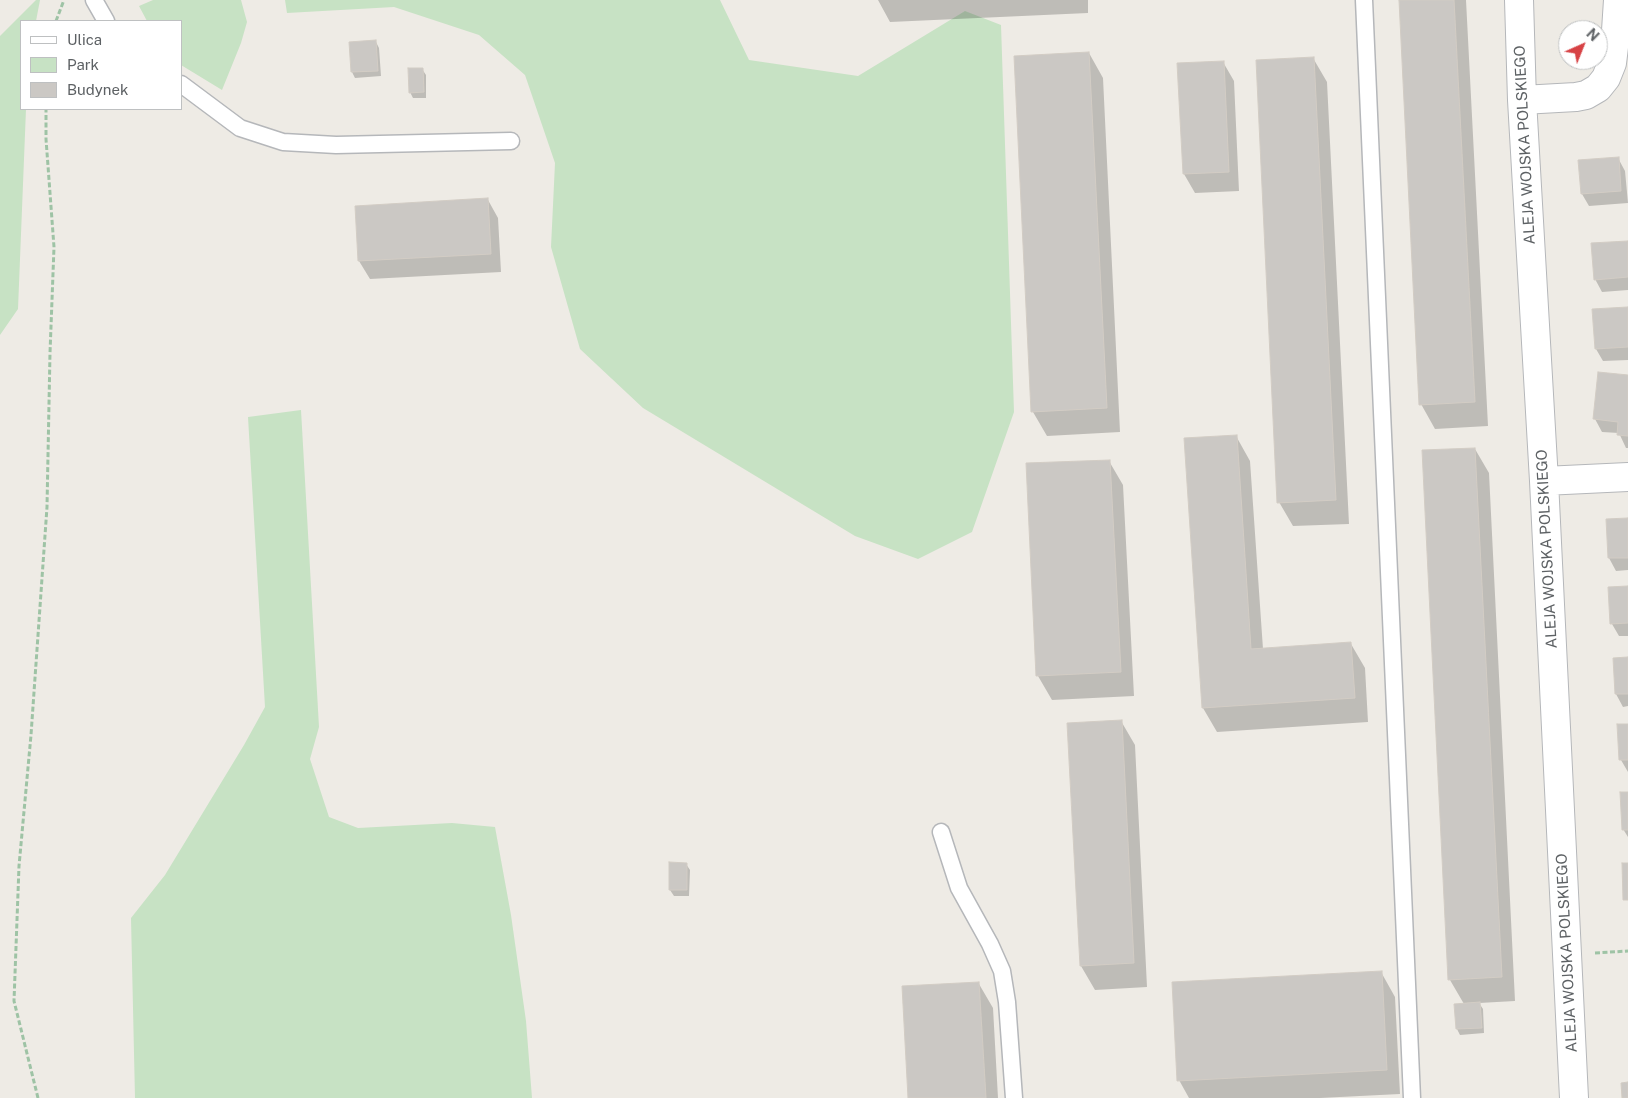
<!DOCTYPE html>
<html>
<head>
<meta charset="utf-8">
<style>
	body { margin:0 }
	#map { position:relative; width:1628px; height:1098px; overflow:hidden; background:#eeebe5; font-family:"Public Sans",sans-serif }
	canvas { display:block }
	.legend { position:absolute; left:20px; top:20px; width:162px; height:90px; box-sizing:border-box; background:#fff; border:1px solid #bec0c1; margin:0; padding:6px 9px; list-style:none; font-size:15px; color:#5d6164 }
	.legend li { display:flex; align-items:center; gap:10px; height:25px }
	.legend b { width:25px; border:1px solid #bec0c1 }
	.north { position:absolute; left:1558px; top:20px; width:50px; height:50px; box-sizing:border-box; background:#fff; border:1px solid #bec0c1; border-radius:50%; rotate:44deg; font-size:14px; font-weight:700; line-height:20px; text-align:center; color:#5d6164 }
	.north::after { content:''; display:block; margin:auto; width:18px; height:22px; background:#d74245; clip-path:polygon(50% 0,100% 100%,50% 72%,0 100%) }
</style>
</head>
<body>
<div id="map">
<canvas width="1628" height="1098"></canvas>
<ul class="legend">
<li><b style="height:6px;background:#fff"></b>Ulica</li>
<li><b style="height:14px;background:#c7e2c4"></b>Park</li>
<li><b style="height:14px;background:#cbc8c4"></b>Budynek</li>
</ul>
<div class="north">N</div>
</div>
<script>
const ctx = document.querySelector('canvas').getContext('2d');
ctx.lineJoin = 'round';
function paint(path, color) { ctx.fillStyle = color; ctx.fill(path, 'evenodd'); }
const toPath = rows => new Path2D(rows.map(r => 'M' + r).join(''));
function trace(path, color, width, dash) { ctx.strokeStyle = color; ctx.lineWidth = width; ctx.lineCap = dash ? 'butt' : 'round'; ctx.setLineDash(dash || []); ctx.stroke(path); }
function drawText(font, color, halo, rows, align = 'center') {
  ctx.font = font + ' "Public Sans",sans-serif'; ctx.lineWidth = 4.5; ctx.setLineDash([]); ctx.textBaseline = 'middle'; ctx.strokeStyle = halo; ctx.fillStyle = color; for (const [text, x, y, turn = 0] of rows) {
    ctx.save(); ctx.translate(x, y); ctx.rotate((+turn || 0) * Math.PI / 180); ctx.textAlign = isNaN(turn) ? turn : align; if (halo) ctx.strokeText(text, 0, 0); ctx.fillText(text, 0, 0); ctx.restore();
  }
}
paint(toPath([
	[36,0,40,0,36,21,21,21,21,109,26,109,18,309,0,335,0,36],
	[153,0,241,0,247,22,241,43,222,90,181,65,181,21,147,21,139,6],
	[285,0,720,0,749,60,858,76,965,11,1001,25,1014,412,972,532,918,559,855,536,643,408,580,349,551,247,555,163,525,75,479,35,394,7,287,13],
	[301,410,319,727,310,759,329,817,358,828,452,823,495,827,511,915,526,1021,532,1098,135,1098,131,918,165,875,244,745,265,707,248,417]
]), '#c7e2c4');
paint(toPath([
	[878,0,1088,0,1088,13,890,22],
	[1400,0,1466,0,1488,426,1435,429,1421,404],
	[376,42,379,48,381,76,355,78,352,72],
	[1089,53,1103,78,1120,432,1047,436,1033,412],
	[1313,58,1327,82,1349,524,1293,526,1279,502],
	[1223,62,1234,81,1239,191,1195,193,1184,174,1179,64],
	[422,69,426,75,426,98,413,98,410,92],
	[1618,158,1625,171,1628,203,1589,206,1582,194],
	[488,200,498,218,501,272,370,279,359,261],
	[1628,242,1628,290,1602,292,1595,279],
	[1628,308,1628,360,1603,361,1596,349],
	[1628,376,1628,448,1626,448,1619,433,1602,432,1595,419],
	[1236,436,1250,461,1263,649,1351,644,1365,668,1368,722,1217,732,1203,708],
	[1475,449,1489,473,1515,1001,1479,1003,1483,1009,1484,1033,1460,1035,1457,1029,1464,1004,1450,980],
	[1109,461,1123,485,1134,696,1052,700,1038,676,1027,465],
	[1628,519,1628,570,1616,571,1609,558,1608,520],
	[1628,588,1628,636,1619,636,1612,624],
	[1628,658,1628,706,1623,707,1616,694,1614,659],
	[1121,721,1135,745,1147,987,1095,990,1081,966],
	[1628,725,1628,772,1621,760],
	[1628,793,1628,837,1623,829],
	[686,864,690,870,689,896,674,896,670,890],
	[1381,972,1395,997,1400,1094,1320,1098,1189,1098,1179,1080],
	[979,984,993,1008,998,1098,909,1098]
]), '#0003');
const building = toPath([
	[1399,0,1454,0,1475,402,1419,405,1399,0],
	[376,40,378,71,351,72,349,42,376,40],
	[1089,52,1107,408,1031,412,1014,56,1089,52],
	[1314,57,1336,500,1277,503,1256,60,1314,57],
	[1224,61,1229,172,1183,174,1177,63,1224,61],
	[408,68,423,68,424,92,409,93,408,68],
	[1619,157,1621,191,1581,194,1578,160,1619,157],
	[488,198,491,254,358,261,355,206,488,198],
	[1628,241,1628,277,1594,280,1591,243,1628,241],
	[1628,307,1628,347,1595,349,1592,309,1628,307],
	[1598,372,1628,375,1628,436,1617,435,1618,422,1593,419,1598,372],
	[1237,435,1251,649,1351,642,1355,698,1202,708,1184,438,1237,435],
	[1475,448,1502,977,1448,980,1422,450,1475,448],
	[1110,460,1121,672,1036,676,1026,463,1110,460],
	[1628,518,1628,558,1608,558,1606,519,1628,518],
	[1628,586,1628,623,1610,624,1608,587,1628,586],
	[1628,657,1628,694,1615,694,1613,658,1628,657],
	[1122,720,1134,963,1080,966,1067,723,1122,720],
	[1617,724,1628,724,1628,760,1619,760,1617,724],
	[1620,792,1628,792,1628,830,1622,830,1620,792],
	[669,862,687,863,687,890,669,890,669,862],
	[1622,863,1628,863,1628,900,1623,900,1622,863],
	[1382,971,1387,1070,1177,1081,1172,982,1382,971],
	[979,982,986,1098,908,1098,902,986,979,982],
	[1480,1002,1482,1028,1456,1029,1454,1004,1480,1002],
	[1628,1082,1628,1098,1622,1098,1621,1083,1628,1082]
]);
paint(building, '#cbc8c4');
trace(building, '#d2ccc4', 1);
const service = toPath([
	[94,0,106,21],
	[1364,0,1412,1098],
	[181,84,240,128,283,142,336,145,511,141],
	[941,832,959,888,990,944,1002,971,1007,1002,1014,1098]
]);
const minor = toPath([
	[1519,0,1522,100,1544,481,1574,1098],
	[1522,100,1576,97,1586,95,1598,88,1606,78,1612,63,1616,31,1618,0],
	[1544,481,1628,477]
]);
trace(service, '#b5b7ba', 19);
trace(minor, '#b5b7ba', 30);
trace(toPath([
	[56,21,64,0],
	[1595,953,1628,951],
	[38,1098,14,1001,19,866,31,735,47,507,50,353,54,247,46,139,46,109]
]), '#9ec3a5', 3, [5, 2.5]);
trace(service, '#fff', 16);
trace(minor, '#fff', 28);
drawText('15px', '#5d6164', '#fff', [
	["ALEJA WOJSKA POLSKIEGO",1525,145,-93],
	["ALEJA WOJSKA POLSKIEGO",1547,549,-93],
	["ALEJA WOJSKA POLSKIEGO",1567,953,-93]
]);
</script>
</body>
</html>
